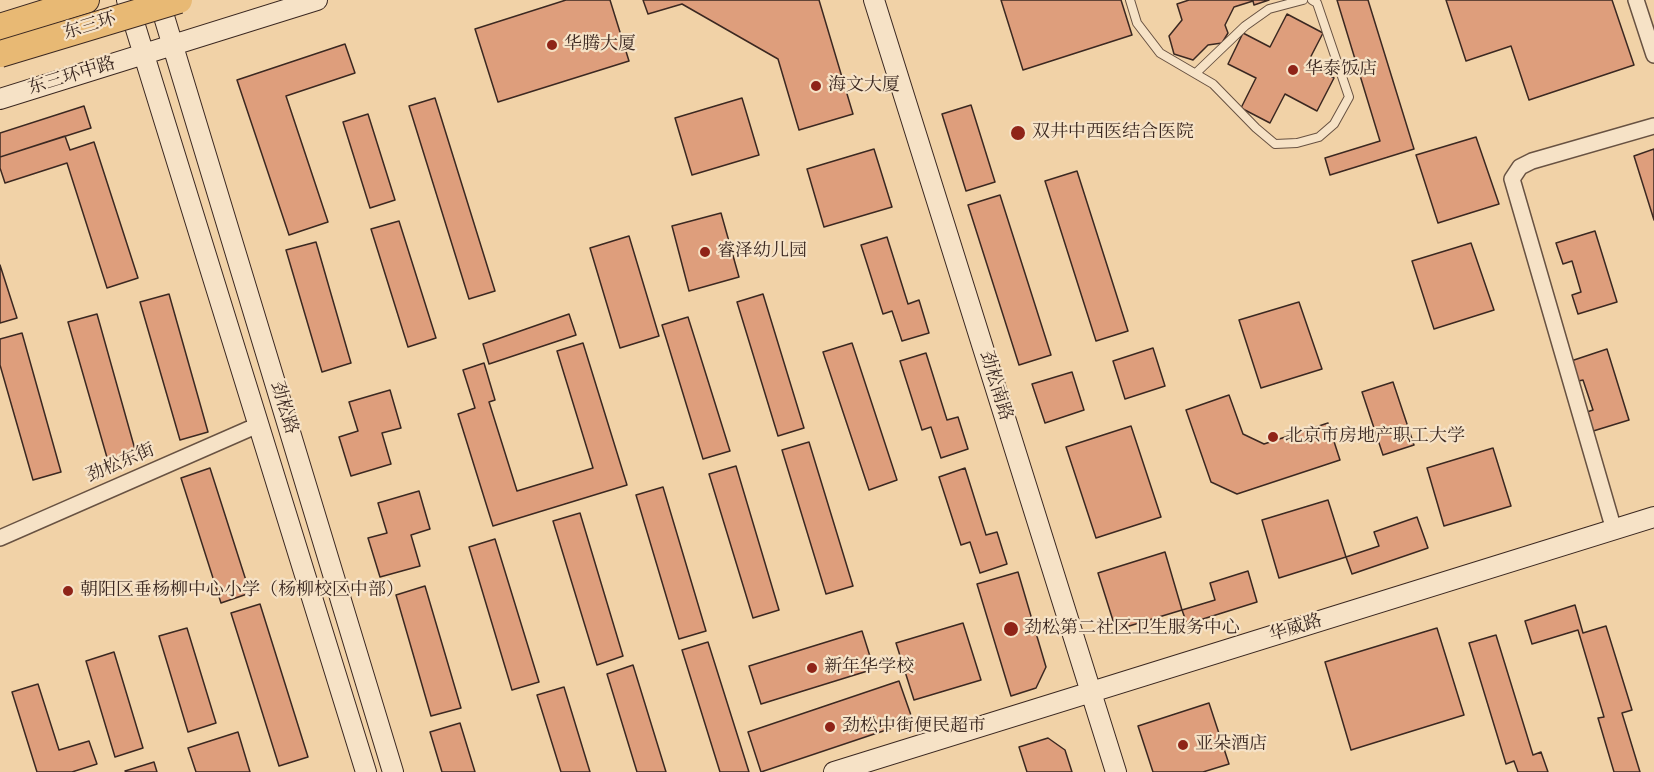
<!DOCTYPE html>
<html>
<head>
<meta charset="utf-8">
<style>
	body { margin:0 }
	canvas { display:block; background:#f1d2a7 }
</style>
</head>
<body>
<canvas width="1654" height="772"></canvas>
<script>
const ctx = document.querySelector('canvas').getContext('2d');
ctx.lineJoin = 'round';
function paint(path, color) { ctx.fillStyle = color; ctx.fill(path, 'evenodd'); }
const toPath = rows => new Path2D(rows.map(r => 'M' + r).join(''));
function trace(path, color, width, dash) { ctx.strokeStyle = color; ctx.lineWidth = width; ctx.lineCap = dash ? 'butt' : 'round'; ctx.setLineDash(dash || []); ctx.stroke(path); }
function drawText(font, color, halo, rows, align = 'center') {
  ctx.font = font + ' "IM FELL Double Pica","Noto Serif SC",serif'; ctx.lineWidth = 4.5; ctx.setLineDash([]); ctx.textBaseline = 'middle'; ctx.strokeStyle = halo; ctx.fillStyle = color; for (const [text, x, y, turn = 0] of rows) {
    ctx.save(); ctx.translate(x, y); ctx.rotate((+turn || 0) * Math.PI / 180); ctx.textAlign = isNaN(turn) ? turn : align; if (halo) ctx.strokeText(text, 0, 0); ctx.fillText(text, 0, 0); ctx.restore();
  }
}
const building = toPath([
	[566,0,610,0,629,61,498,102,475,29,566,0],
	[643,0,819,0,853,114,799,130,778,59,682,4,648,14,643,0],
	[1001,0,1121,0,1132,35,1023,70,1001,0],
	[1189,0,1269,0,1254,5,1253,1,1234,7,1225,25,1228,33,1222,43,1208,45,1193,60,1174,54,1169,36,1182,20,1177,4,1189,0],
	[1337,0,1368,0,1414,149,1330,175,1325,158,1380,141,1337,0],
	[1446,0,1612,0,1634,65,1529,100,1511,46,1466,61,1446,0],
	[1287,14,1323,33,1307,64,1334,78,1317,111,1285,94,1270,123,1241,108,1256,78,1228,64,1243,33,1270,47,1287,14],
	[345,44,355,73,286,96,328,222,289,235,237,80,345,44],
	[435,98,495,291,469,299,409,106,435,98],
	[742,98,759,155,692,175,675,118,742,98],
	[971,105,995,182,966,191,942,114,971,105],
	[84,106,91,128,0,157,0,133,84,106],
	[368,114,395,200,370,208,343,122,368,114],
	[65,136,70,150,94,142,138,278,107,288,67,163,5,183,0,168,0,157,65,136],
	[1476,137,1499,204,1438,223,1416,155,1476,137],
	[874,149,892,207,824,227,807,169,874,149],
	[1654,149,1654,220,1634,156,1654,149],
	[1077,171,1128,331,1096,341,1045,181,1077,171],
	[1000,195,1051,355,1019,365,968,205,1000,195],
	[721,213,739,277,689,291,672,226,721,213],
	[399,221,436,338,408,347,371,229,399,221],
	[1595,231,1617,302,1578,314,1572,295,1581,292,1572,261,1563,264,1556,243,1595,231],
	[629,236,659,336,620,348,590,248,629,236],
	[887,237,908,304,919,300,929,333,902,341,892,311,883,314,861,245,887,237],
	[316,242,351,363,322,372,286,250,316,242],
	[1471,243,1494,310,1434,329,1412,261,1471,243],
	[0,265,17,318,0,323,0,265],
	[169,294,208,432,180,440,140,302,169,294],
	[763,294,804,428,778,436,737,302,763,294],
	[1299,302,1322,369,1261,388,1239,320,1299,302],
	[97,314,136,453,108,461,68,322,97,314],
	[569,314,576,335,489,364,483,344,569,314],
	[688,317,730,451,703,459,662,325,688,317],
	[22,333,61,472,33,480,0,365,0,339,22,333],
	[583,343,627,485,493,526,458,414,475,408,463,370,484,363,495,400,489,402,517,491,593,468,557,351,583,343],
	[852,343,897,480,869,490,823,352,852,343],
	[1153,348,1165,386,1125,399,1113,361,1153,348],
	[1607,349,1629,420,1590,432,1584,413,1593,410,1583,380,1574,382,1568,362,1607,349],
	[926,353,947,420,958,417,968,449,941,458,931,427,922,430,900,361,926,353],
	[1072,372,1084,410,1045,423,1032,384,1072,372],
	[1393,382,1414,445,1383,455,1362,392,1393,382],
	[390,390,401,428,382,433,391,464,351,476,339,437,358,431,349,402,390,390],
	[1229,395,1243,434,1264,444,1328,423,1340,460,1237,494,1211,482,1186,410,1229,395],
	[1131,426,1161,517,1096,538,1066,447,1131,426],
	[809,442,853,586,826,594,782,450,809,442],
	[1493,448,1511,506,1444,526,1427,468,1493,448],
	[736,466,779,610,753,618,709,474,736,466],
	[210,468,250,593,221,603,181,478,210,468],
	[965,468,986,535,997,532,1007,564,980,573,970,542,961,545,939,477,965,468],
	[663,487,706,631,679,639,636,495,663,487],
	[419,491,430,529,411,535,420,566,380,577,368,538,387,533,378,503,419,491],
	[1328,500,1346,557,1279,578,1262,520,1328,500],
	[580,513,623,656,597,665,553,521,580,513],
	[1417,517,1428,548,1352,574,1346,557,1379,546,1374,532,1417,517],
	[495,539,539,682,512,690,469,547,495,539],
	[1165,552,1182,610,1116,630,1098,573,1165,552],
	[1248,571,1257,602,1187,624,1182,610,1215,600,1210,583,1248,571],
	[1018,572,1046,667,1036,688,1011,696,977,584,1018,572],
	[425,586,461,708,431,716,396,595,425,586],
	[260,604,308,757,279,766,231,613,260,604],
	[1575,605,1583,633,1606,626,1632,710,1622,713,1640,772,1614,772,1598,718,1604,717,1578,630,1532,644,1525,621,1575,605],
	[963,623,981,680,914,700,896,643,963,623],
	[187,628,216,723,188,732,159,636,187,628],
	[1437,628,1464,715,1351,750,1325,662,1437,628],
	[862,631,874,669,761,704,749,666,862,631],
	[1496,635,1533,755,1541,752,1548,772,1518,772,1514,761,1506,764,1469,643,1496,635],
	[708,642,749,772,720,772,682,650,708,642],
	[114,652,143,748,115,757,86,661,114,652],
	[633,665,666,772,637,772,607,674,633,665],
	[899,681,913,721,761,772,748,732,899,681],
	[38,684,59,750,89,741,97,764,72,772,37,772,12,692,38,684],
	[564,687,590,772,561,772,537,695,564,687],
	[1209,703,1229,764,1203,772,1153,772,1138,726,1209,703],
	[460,723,475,772,442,772,430,732,460,723],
	[238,732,250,772,196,772,188,748,238,732],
	[1048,738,1065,750,1072,772,1027,772,1019,747,1048,738],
	[154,762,157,772,126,772,125,771,154,762]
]);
paint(building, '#de9e7c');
trace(building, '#3b2821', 1.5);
const lane = toPath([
	[1130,0,1137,23,1160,53,1213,84,1256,128,1275,144,1297,143,1319,137,1334,124,1349,97,1317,3,1312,0],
	[1196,73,1245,26,1269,9,1303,0]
]);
const street = toPath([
	[1636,0,1654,55],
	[1614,530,1512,179,1520,167,1532,161,1654,126],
	[0,538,258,425]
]);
const secondary = toPath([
	[127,0,366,772],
	[159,0,393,772],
	[874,0,1116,772],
	[0,99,317,0],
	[834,772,1654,517]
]);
const highway = toPath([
	[0,27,86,0]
]);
trace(lane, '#685242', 10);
trace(street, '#685242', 18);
trace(secondary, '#3b2821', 22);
trace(highway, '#3b2821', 28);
trace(lane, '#f6e2c6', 8);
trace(street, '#f6e2c6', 15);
trace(secondary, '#f6e2c6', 20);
trace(highway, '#e8b974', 26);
const highwayBridge = toPath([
	[0,54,179,0]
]);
trace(highwayBridge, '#3b2821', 28, []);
trace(highwayBridge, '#e8b974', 26);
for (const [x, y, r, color] of [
	[552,45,6,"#8f2418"],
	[1293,70,6,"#8f2418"],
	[816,86,6,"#8f2418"],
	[1018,133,8,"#8f2418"],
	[705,252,6,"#8f2418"],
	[1273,437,6,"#8f2418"],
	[68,591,6,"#8f2418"],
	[1011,629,8,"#8f2418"],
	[812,668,6,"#8f2418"],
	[830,727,6,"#8f2418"],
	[1183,745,6,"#8f2418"]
]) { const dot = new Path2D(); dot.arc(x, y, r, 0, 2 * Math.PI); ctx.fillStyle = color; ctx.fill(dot); trace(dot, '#f6e2c6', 2); }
drawText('18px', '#3b2821', '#f6e2c6', [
	["东三环",90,27,-17],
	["东三环中路",72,77,-17],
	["劲松南路",995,386,73],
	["劲松路",283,408,73],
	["劲松东街",121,464,-23],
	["华威路",1296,629,-17]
]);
drawText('18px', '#3b2821', '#f6e2c6', [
	["华腾大厦",564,45],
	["华泰饭店",1305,70],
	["海文大厦",828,86],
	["双井中西医结合医院",1032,133],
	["睿泽幼儿园",717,252],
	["北京市房地产职工大学",1285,437],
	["朝阳区垂杨柳中心小学（杨柳校区中部）",80,591],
	["劲松第二社区卫生服务中心",1024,629],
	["新年华学校",824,668],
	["劲松中街便民超市",842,727],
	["亚朵酒店",1195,745]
], 'left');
</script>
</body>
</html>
